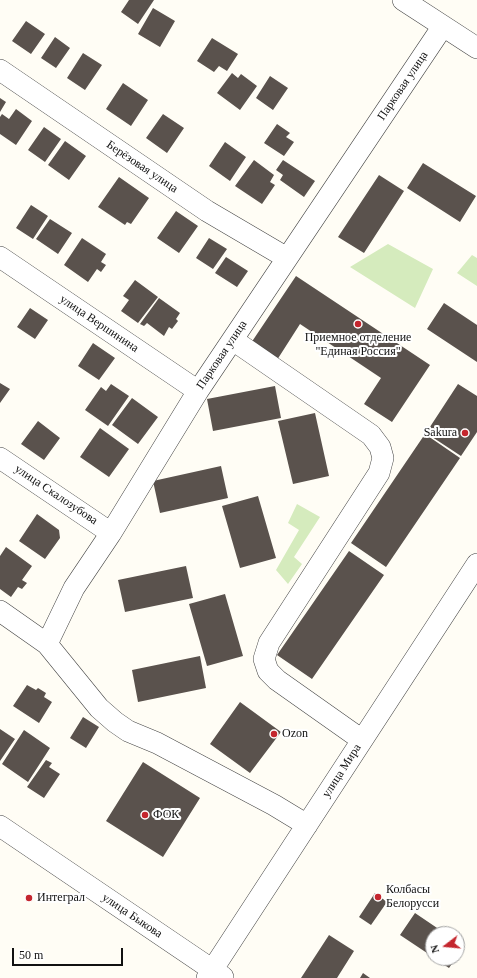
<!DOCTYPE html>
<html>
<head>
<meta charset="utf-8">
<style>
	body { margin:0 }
	#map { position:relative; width:477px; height:978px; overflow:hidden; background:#fffdf5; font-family:"Times New Roman",serif }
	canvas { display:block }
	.north { position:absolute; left:425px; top:926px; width:40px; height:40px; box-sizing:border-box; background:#fff; border:1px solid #a0a0a0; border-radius:50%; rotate:254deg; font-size:11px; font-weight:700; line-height:16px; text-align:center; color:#111 }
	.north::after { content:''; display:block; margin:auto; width:14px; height:18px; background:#c4262e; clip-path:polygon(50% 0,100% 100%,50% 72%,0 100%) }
	.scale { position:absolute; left:12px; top:948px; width:111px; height:18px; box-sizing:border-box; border:2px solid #111; border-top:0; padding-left:5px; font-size:12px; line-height:14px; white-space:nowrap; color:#111; -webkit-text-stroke:3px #fff; paint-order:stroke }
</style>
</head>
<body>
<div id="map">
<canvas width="477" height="978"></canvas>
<div class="north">N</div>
<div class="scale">50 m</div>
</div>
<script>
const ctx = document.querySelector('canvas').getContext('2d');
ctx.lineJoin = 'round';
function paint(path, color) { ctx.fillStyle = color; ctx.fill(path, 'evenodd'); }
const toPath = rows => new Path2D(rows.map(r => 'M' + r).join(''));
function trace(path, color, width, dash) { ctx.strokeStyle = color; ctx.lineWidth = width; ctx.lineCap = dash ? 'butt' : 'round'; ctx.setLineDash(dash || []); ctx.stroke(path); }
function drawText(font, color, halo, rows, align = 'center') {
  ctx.font = font + ' "Times New Roman",serif'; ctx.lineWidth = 4; ctx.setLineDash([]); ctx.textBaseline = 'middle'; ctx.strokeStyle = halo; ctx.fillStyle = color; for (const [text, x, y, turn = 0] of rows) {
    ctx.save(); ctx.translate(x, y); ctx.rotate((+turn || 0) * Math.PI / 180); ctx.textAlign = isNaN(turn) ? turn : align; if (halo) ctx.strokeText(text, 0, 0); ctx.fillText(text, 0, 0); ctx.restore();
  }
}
paint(toPath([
	[388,244,433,269,415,308,350,267],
	[472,255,477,258,477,286,457,273],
	[297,504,320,517,294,557,302,564,288,584,276,570,299,530,288,523]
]), '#d5ebbd');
paint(toPath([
	[129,0,154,0,138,24,121,12],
	[153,8,175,21,160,47,138,34],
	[26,21,45,34,31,54,12,41],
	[55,37,70,48,56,68,41,58],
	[212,38,238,54,227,71,219,66,214,72,197,61],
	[83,53,102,65,85,90,67,78],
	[232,73,238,78,241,74,257,86,240,110,217,93],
	[270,76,288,88,273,110,256,98],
	[123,83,148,100,131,126,106,109],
	[0,98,6,102,0,112],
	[16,109,32,121,16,145,0,134,0,117,2,114,9,119],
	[163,114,184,128,167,153,146,138],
	[277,124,290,133,286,137,294,142,284,156,264,143],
	[44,127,61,139,45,162,28,150],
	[65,141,86,156,69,180,48,165],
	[225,142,246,157,230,181,209,166],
	[254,160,274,175,270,182,275,185,262,204,235,186],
	[283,160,315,181,304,197,280,180,283,175,276,170],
	[423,163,476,196,460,222,407,188],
	[379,175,404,191,364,253,338,237],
	[119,177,149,198,131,224,127,222,125,225,98,207],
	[31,205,48,216,33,239,16,228],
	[176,211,198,226,179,253,157,238],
	[50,219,72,233,58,254,36,239],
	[82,238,106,254,101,262,106,265,101,272,97,269,88,282,64,265],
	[209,238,227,249,213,269,196,258],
	[226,257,248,271,237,287,215,273],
	[296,276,430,365,392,422,364,404,381,378,300,324,277,360,251,343],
	[135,280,158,297,138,323,121,311,129,300,123,296],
	[159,298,180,313,176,319,178,321,172,329,169,327,164,336,147,323,144,326,140,324],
	[444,303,477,325,477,362,427,329],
	[30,308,48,320,35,339,17,327],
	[93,343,115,358,99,380,78,366],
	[0,383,10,389,0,403],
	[111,384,129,396,108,426,85,410,101,387,106,391],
	[458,384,477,396,477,432,461,456,426,433],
	[275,386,281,418,213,431,207,399],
	[132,398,158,417,138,444,112,425],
	[315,413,329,476,293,484,278,421],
	[38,421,60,438,44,460,21,444],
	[100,428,129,449,109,477,80,457],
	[425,434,460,458,386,567,351,543],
	[221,466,228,498,160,513,153,481],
	[258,496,276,558,240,568,222,506],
	[37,514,59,530,60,538,45,559,19,541],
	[6,547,32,566,22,580,27,583,22,589,18,587,11,597,0,589,0,556],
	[349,551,384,575,312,679,277,655],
	[186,566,193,598,125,612,118,580],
	[225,594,243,656,207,666,189,604],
	[200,656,206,688,138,702,132,670],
	[27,685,36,690,38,688,46,693,44,697,52,702,39,723,13,706],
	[240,702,281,732,250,773,210,744],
	[83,717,99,727,86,748,70,738],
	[0,729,15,739,0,761],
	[24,730,50,748,28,782,2,764],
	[46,760,52,763,49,767,60,774,44,798,27,787],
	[143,762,200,798,163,857,106,821],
	[375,893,387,902,371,925,359,917],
	[415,913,446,934,433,934,433,957,400,935],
	[329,935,354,951,337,978,301,978],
	[457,941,464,946,457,957],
	[434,958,456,958,449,968],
	[363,973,370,978,360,978]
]), '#5a524d');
const minor = toPath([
	[403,0,477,48],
	[0,70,207,211,287,258],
	[0,257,198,391],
	[233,340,371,435,380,447,383,458,379,473,269,643,264,659,268,671,277,680,362,740],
	[0,458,111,533],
	[0,611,47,644,74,588,111,533,198,391,443,26],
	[47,644,99,708,115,722,128,731,157,743,274,805,307,825],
	[0,826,223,977],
	[207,978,477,564]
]);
trace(minor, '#444', 22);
trace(minor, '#fff', 21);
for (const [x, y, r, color] of [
	[358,324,4,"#c4262e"],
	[465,433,4,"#c4262e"],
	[274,734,4,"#c4262e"],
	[145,815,4,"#c4262e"],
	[378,897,4,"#c4262e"],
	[29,898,4,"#c4262e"]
]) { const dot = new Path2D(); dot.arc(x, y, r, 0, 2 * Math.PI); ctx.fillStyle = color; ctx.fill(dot); trace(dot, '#fff', 1.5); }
drawText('12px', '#111', '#fff', [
	["Парковая улица",403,86,-56],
	["Берёзовая улица",142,167,34],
	["улица Вершинина",99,324,34],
	["Парковая улица",222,355,-56],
	["улица Скалозубова",56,495,34],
	["улица Мира",342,771,-57],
	["улица Быкова",132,916,34]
]);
drawText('12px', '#111', '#fff', [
	["Приемное отделение",358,338,"center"],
	["\"Единая Россия\"",358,352,"center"],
	["Sakura",457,433,"right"],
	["Ozon",282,734],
	["ФОК",153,815],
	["Колбасы",386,890],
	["Белорусси",386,904],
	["Интеграл",37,898]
], 'left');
</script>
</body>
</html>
